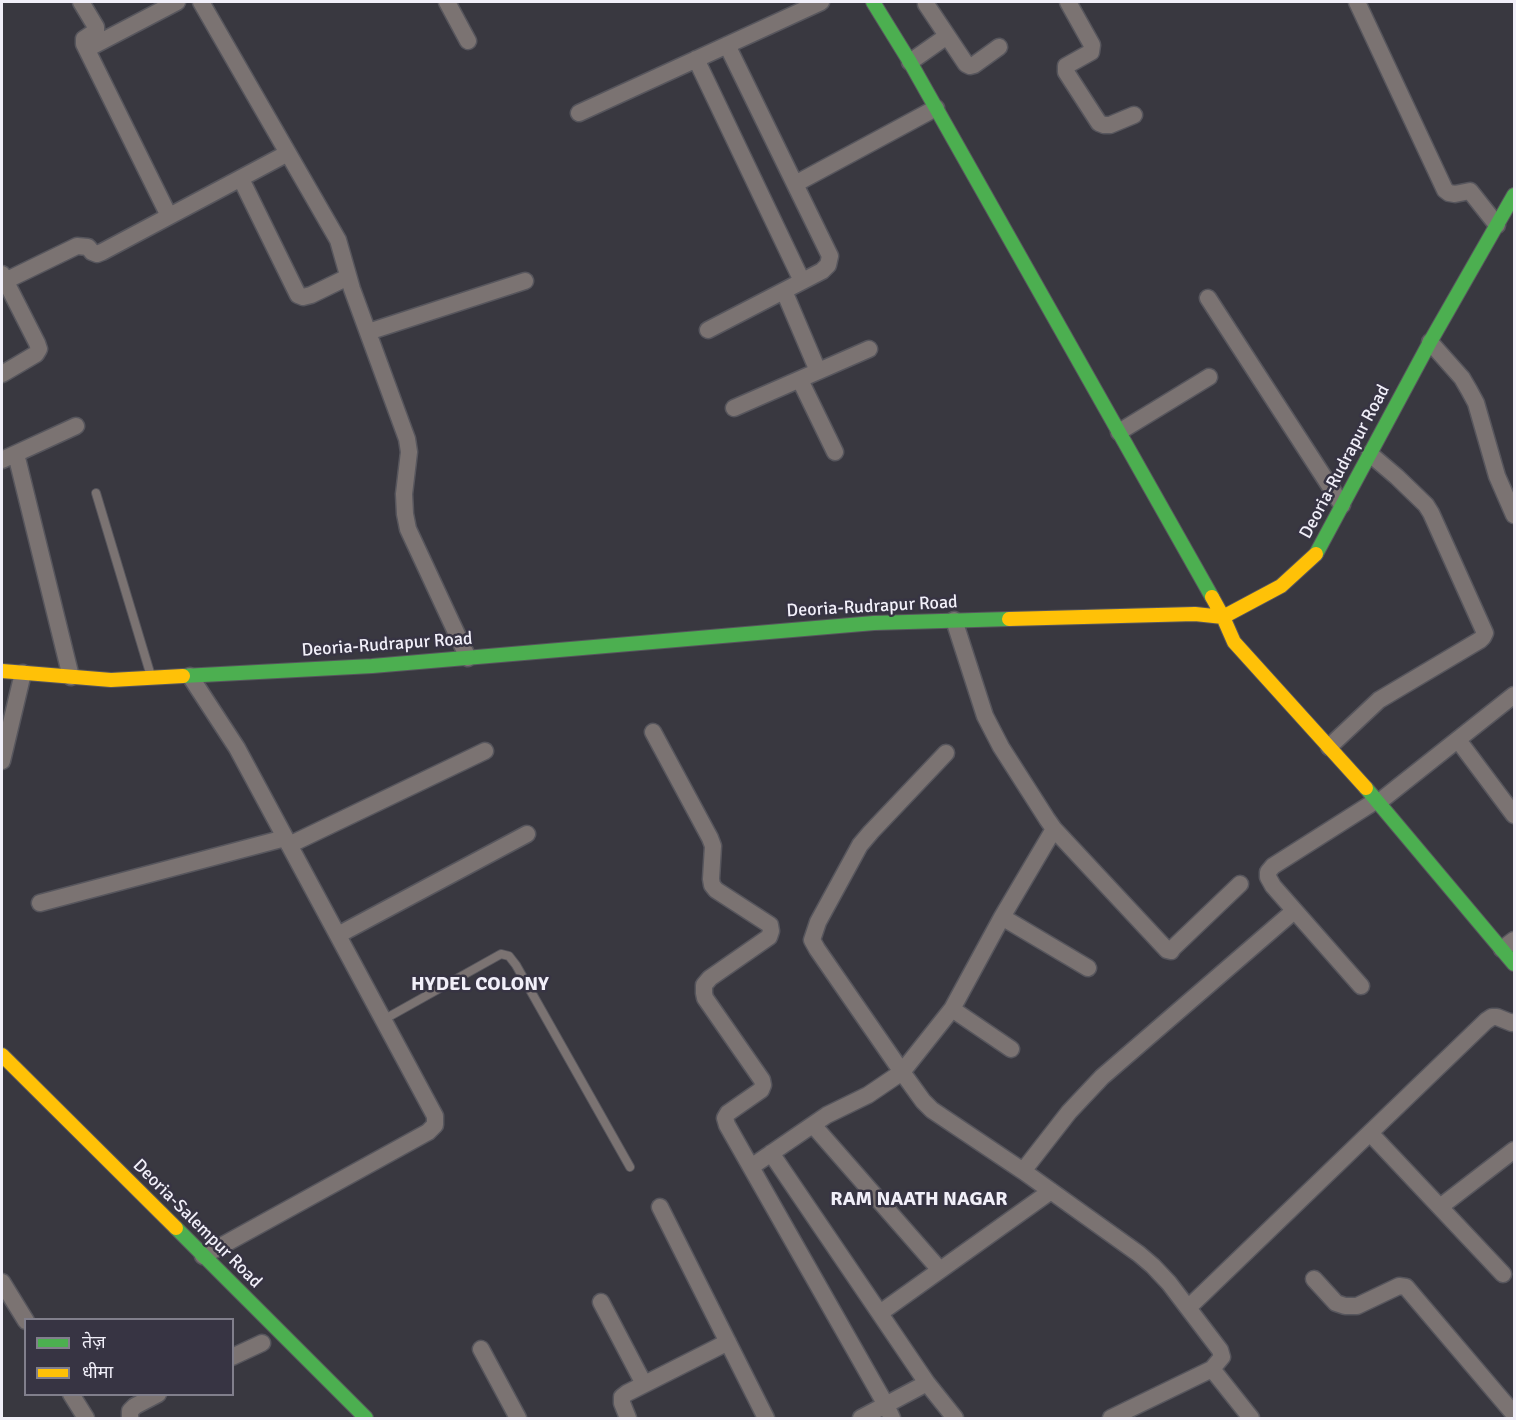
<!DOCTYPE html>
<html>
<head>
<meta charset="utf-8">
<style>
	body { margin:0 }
	#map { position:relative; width:1516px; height:1420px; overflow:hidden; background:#393840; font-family:Signika,"Noto Sans Devanagari",sans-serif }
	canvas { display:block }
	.frame { position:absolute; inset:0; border:3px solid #f1eff9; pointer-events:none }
	.legend { position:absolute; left:24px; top:1318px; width:210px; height:78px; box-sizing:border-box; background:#373443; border:2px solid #817f8c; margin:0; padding:8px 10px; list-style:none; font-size:18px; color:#f1eff9 }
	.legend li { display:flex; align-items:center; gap:12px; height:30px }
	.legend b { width:30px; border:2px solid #817f8c }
</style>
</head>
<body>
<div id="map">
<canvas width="1516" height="1420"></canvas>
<div class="frame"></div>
<ul class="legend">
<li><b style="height:8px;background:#4caf50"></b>तेज़</li>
<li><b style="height:8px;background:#ffc107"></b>धीमा</li>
</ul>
</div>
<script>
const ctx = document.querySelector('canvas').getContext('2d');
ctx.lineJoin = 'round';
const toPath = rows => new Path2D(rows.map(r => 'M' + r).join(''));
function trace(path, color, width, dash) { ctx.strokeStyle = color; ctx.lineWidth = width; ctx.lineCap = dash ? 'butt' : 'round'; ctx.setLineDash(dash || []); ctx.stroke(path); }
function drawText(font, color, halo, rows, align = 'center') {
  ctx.font = font + ' Signika,sans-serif'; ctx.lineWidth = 5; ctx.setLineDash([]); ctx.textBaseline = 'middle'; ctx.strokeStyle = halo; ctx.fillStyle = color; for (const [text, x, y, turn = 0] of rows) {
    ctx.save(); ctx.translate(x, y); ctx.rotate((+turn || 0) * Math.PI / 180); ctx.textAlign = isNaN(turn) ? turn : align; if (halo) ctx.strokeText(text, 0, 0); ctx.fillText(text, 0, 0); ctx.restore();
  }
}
const lane = toPath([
	[96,493,151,676],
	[383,1020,501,954,509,956,516,965,630,1167]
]);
const street = toPath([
	[81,2,96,27,96,31,84,39,84,44,169,216],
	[201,2,338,240,352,289,407,439,409,452,404,494,405,514,408,529,468,658],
	[447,2,468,41],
	[1068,2,1092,45,1091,52,1066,66,1066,72,1099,123,1104,125,1110,125,1134,115],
	[1357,2,1445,190,1449,193,1455,194,1470,191,1497,225],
	[926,4,966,64,970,66,974,65,999,47],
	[87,49,177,2],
	[696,59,802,281],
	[910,62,947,36],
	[579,113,821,2],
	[241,179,298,295,303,297,311,295,348,277],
	[795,184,936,108],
	[2,274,37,343,39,349,36,354,2,374],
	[5,281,77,246,88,247,92,252,97,254,102,252,288,153],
	[784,291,818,371],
	[1208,298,1342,505],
	[708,330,822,271,828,265,830,256,727,45],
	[368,332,525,281],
	[1430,342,1462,378,1469,390,1476,403,1497,476,1514,515],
	[800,380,835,452],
	[734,408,869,349],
	[1119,432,1209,377],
	[16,454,71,677],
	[2,460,76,426],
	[190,676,237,748,435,1116,435,1125,428,1132,203,1256],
	[653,732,710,838,713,846,711,879,712,885,716,890,770,925,771,931,769,937,710,978,704,985,704,993,705,998,762,1080,763,1085,761,1090,728,1113,725,1118,727,1125,886,1405,892,1418],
	[1458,740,1514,815],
	[1329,747,1379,700,1480,640,1483,637,1485,633,1431,513,1426,505,1397,477,1370,454],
	[946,753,871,832,860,845,818,922,812,940,817,949,902,1072,923,1101,932,1110,1023,1171,1139,1254,1153,1266,1169,1283,1220,1350,1222,1357,1212,1369,1111,1418],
	[2,761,23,673],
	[1379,802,1514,695],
	[1054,829,1167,950,1171,951,1173,948,1240,884],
	[289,845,485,751],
	[40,903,285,838],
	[1002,917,1088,968],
	[338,935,527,834],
	[1502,949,1514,940],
	[1361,986,1273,886,1268,877,1268,872,1273,866,1377,800],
	[952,1009,1011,1049],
	[813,1125,940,1270],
	[1370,1133,1503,1274],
	[771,1153,927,1383,955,1418],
	[751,1167,827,1115,868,1095,902,1072,952,1009,1002,917,1054,829,1047,819,1001,747,985,716,954,620],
	[1023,1171,1069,1112,1102,1077,1294,911],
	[660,1207,766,1418],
	[1440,1207,1514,1150],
	[1314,1279,1336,1303,1345,1306,1357,1306,1399,1286,1406,1287,1514,1414],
	[2,1282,26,1321],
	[601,1302,644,1384],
	[1188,1308,1486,1021,1492,1017,1497,1017,1512,1023,1514,1022],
	[880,1313,1051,1191],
	[481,1349,518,1418],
	[232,1357,262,1343],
	[1212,1369,1251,1418],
	[71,1394,86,1418],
	[130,1418,130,1411,135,1406,158,1394],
	[628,1418,622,1403,622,1397,627,1393,728,1342],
	[861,1418,927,1383]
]);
const fast = toPath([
	[873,2,910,62,1212,597],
	[1316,554,1430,342,1514,195],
	[183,676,372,666,874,623,1009,619],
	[1366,788,1514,964],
	[176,1228,366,1418]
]);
const slow = toPath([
	[1212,597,1223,617,1234,642,1366,788],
	[1009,619,1195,614,1223,617,1281,586,1316,554],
	[2,671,111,680,183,676],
	[2,1055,176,1228]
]);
trace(lane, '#57565d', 10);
trace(street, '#57565d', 19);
trace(fast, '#57565d', 16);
trace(slow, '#57565d', 16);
trace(lane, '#7b7372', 8);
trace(street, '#7b7372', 16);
trace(fast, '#4caf50', 14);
trace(slow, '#ffc107', 14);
drawText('18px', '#f1eff9', '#373443', [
	["Deoria-Rudrapur Road",1345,462,-62],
	["Deoria-Rudrapur Road",872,607,-3],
	["Deoria-Rudrapur Road",387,645,-4],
	["Deoria-Salempur Road",197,1224,45]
]);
drawText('bold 20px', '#f1eff9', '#373443', [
	["HYDEL COLONY",480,985],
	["RAM NAATH NAGAR",919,1200]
]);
</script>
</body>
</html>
